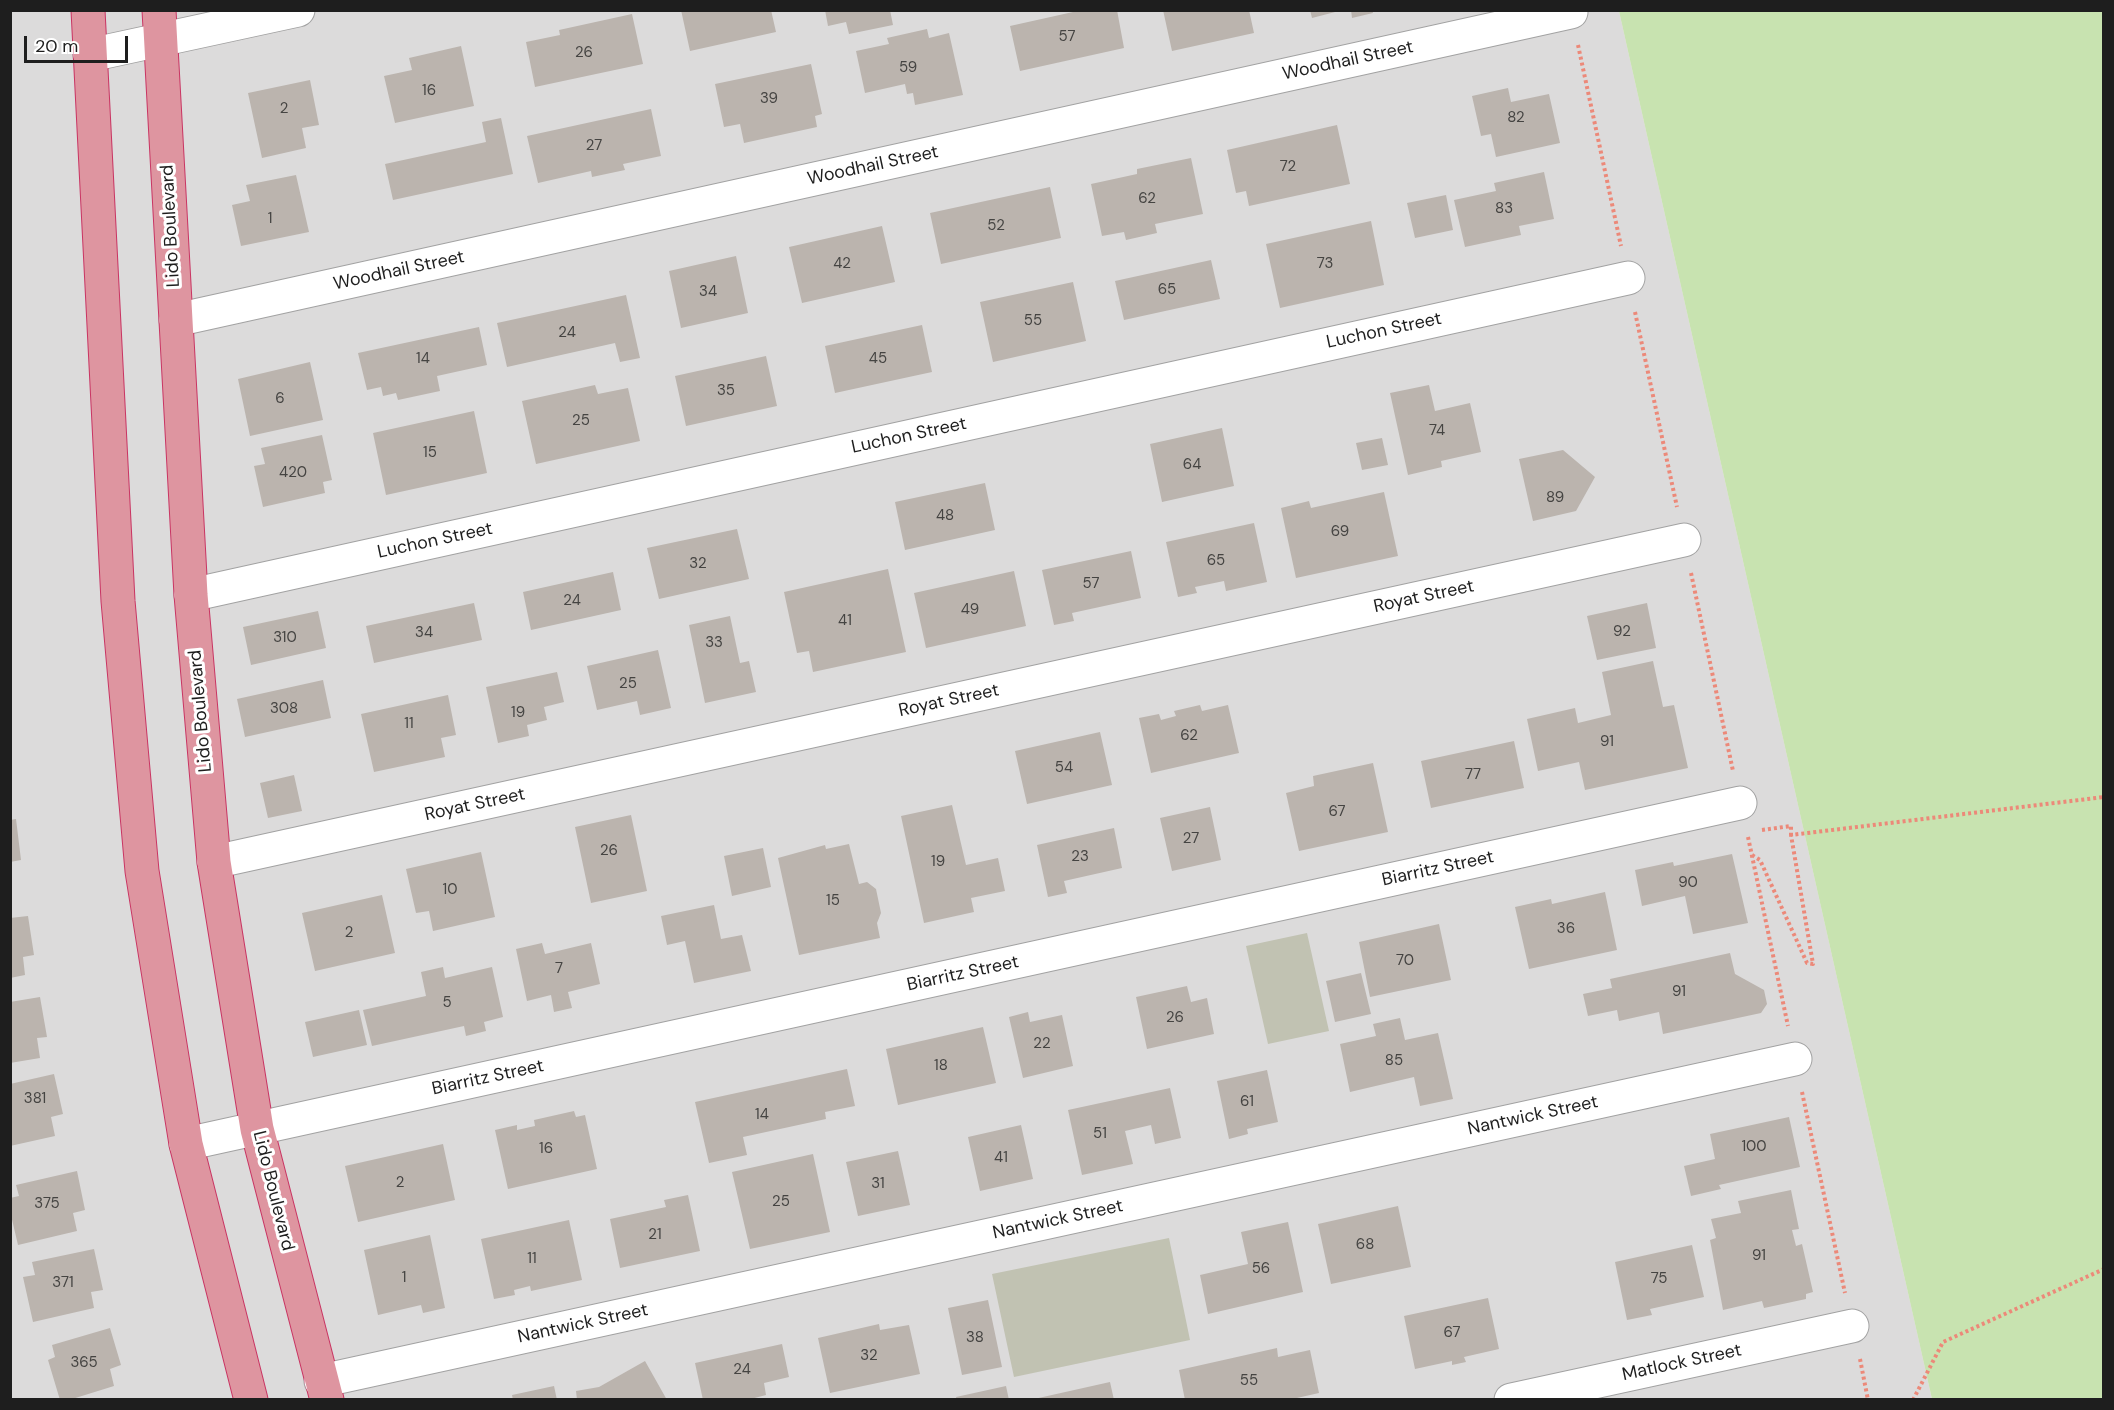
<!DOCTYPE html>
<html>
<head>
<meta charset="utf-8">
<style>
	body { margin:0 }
	#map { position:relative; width:2114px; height:1410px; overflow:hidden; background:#eeece5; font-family:"DM Sans",sans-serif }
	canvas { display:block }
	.frame { position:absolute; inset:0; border:12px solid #1e1e1e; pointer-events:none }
	.scale { position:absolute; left:24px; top:36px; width:104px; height:27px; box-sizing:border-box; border:3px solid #1e1e1e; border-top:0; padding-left:8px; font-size:18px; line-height:21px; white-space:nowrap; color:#1e1e1e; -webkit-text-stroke:4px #fff; paint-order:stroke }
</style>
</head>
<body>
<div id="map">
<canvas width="2114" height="1410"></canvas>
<div class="frame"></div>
<div class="scale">20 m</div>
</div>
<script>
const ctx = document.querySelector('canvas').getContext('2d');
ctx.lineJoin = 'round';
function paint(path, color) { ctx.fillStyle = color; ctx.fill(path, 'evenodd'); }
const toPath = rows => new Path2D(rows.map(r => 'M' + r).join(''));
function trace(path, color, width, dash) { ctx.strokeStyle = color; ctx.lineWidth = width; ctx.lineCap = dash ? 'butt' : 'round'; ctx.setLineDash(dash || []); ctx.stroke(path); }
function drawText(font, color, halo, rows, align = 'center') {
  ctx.font = font + ' "DM Sans",sans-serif'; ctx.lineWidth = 6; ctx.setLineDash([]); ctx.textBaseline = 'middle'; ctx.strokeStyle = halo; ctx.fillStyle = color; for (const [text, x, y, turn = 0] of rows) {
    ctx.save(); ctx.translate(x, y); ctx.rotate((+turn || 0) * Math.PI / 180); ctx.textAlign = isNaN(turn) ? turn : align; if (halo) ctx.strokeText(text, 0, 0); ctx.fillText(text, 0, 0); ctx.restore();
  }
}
paint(toPath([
	[10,11,1619,11,1932,1399,11,1399]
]), '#dcdbdb');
paint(toPath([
	[1307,933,1329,1031,1268,1044,1246,946],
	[1169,1238,1190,1340,1014,1377,992,1274]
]), '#c1c2b2');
paint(toPath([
	[1619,11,2103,11,2103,1399,1932,1399]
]), '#c8e3b0');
paint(toPath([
	[681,10,771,10,776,32,690,51],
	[825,10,890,10,893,25,849,34,846,22,828,26],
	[1082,10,1117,10,1124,48,1020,71,1010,26],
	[1163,10,1249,10,1254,33,1172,51],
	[1310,10,1339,10,1339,11,1312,18],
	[1351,10,1372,10,1373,13,1352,18],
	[632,14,643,64,535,87,526,42,560,35,559,30],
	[927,29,929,38,949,33,963,95,915,105,913,93,907,94,905,84,865,93,856,51,889,44,887,38],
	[461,46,474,106,395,123,384,76,412,70,409,58],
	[811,64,822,114,815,116,817,127,744,143,740,124,724,127,715,84],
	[310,80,319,125,302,128,306,148,262,158,248,93],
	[1508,88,1511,102,1549,94,1560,143,1496,157,1491,134,1481,136,1472,96],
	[651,109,661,156,623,164,625,170,592,177,591,171,538,183,527,136],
	[501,118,513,174,393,200,385,164,486,142,482,122],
	[1337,125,1350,184,1249,206,1246,191,1236,193,1227,150],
	[1191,158,1203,214,1155,224,1157,233,1126,240,1124,232,1102,236,1091,184,1137,174,1137,169],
	[1544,172,1554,219,1519,226,1521,235,1465,247,1454,200,1496,191,1494,183],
	[296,175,309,232,241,246,232,205,250,201,246,185],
	[1050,187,1061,238,941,264,930,213],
	[1446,195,1453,230,1415,238,1407,203],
	[1371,221,1384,285,1280,308,1266,244],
	[882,226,895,282,802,303,789,247],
	[736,256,748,313,681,328,669,271],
	[1211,260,1220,299,1124,320,1115,281],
	[1073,282,1086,341,993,362,980,302],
	[626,295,640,358,620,362,615,343,507,367,497,323],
	[922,325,932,372,835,393,825,346],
	[479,327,487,365,437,376,440,391,398,400,396,393,383,396,381,387,367,390,358,353],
	[766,356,777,406,686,426,675,376],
	[310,362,323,420,250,436,238,379],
	[595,385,598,394,628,388,640,441,536,464,522,401],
	[1429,385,1435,411,1470,403,1481,452,1441,461,1442,467,1408,475,1390,393],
	[474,411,487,473,386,495,373,433],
	[1222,428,1234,486,1162,502,1150,444],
	[322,435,332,480,323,482,325,493,263,507,254,466,265,464,261,448],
	[1382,438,1388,465,1362,470,1356,443],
	[1563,450,1595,477,1576,511,1533,521,1519,459],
	[985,483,995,530,905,550,895,502],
	[1384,492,1398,556,1296,578,1281,508,1309,501,1311,508],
	[1254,523,1267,582,1226,591,1224,581,1195,587,1197,593,1178,597,1166,542],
	[737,529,749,579,659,599,647,548],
	[1131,551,1141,598,1072,613,1074,621,1054,625,1042,570],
	[888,569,906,652,813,672,809,651,797,653,784,592],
	[1014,571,1026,626,926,648,914,593],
	[613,572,621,610,531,630,523,592],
	[474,603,482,640,374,663,366,626],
	[1647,603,1656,648,1597,660,1587,616],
	[318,611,326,648,251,665,243,627],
	[730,616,740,663,749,661,756,692,705,703,689,625],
	[658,650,671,708,640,715,637,701,597,710,587,666],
	[1653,661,1663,707,1674,705,1688,768,1585,790,1579,762,1538,771,1527,719,1575,708,1578,723,1611,715,1602,672],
	[557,672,564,702,544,707,547,720,527,725,529,736,498,743,486,687],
	[323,680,331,718,245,737,237,699],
	[448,695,456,735,441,738,445,757,374,772,361,714],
	[1200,705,1202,711,1228,705,1239,753,1151,773,1139,718,1159,714,1161,720,1176,716,1174,711],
	[1100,732,1112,785,1027,804,1015,751],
	[1514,741,1524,788,1431,808,1421,761],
	[1373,763,1388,832,1299,851,1286,793,1314,786,1313,776],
	[294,775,302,811,268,818,260,783],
	[952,805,966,865,998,858,1005,891,971,898,974,912,924,923,901,816],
	[1210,807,1221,860,1172,871,1160,818],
	[631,815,647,891,591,903,575,827],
	[16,819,21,860,10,862,10,820],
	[1114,828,1122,868,1064,881,1067,893,1048,897,1037,845],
	[849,844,859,884,867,882,876,889,881,913,877,923,880,938,799,955,778,858,825,845,826,849],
	[763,848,771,887,732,896,724,856],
	[481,852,495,917,433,931,429,911,416,913,406,869],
	[1732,854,1748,923,1693,934,1685,896,1642,906,1635,870,1673,862,1674,866],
	[1605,892,1617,950,1529,969,1515,907,1551,899,1552,904],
	[382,895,395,953,315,971,302,913],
	[714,905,721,939,742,935,751,971,694,983,685,941,667,945,661,916],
	[28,916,34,955,23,957,25,975,10,978,10,918],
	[1439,924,1451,980,1370,997,1359,942],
	[542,943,545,954,591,943,600,984,568,992,572,1008,554,1012,551,995,527,1001,516,949],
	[1730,953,1735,974,1764,990,1767,1004,1761,1013,1663,1034,1659,1012,1619,1021,1617,1010,1588,1016,1583,994,1612,988,1610,979],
	[443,967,445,978,492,967,503,1017,484,1022,486,1031,466,1036,464,1026,372,1046,363,1010,426,996,421,972],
	[1361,973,1371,1014,1335,1022,1326,981],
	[1187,986,1191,1002,1207,998,1214,1034,1147,1049,1136,997],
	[40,997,47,1037,37,1038,40,1058,10,1063,10,1002],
	[359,1010,367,1045,313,1057,305,1022],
	[1028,1012,1030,1022,1062,1015,1073,1066,1023,1078,1009,1017],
	[1400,1018,1405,1040,1438,1033,1453,1099,1420,1106,1414,1077,1350,1092,1340,1044,1376,1036,1373,1024],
	[983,1027,996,1083,898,1105,886,1049],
	[847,1069,855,1106,825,1112,826,1119,743,1137,747,1155,709,1163,695,1102],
	[1267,1070,1278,1122,1247,1129,1248,1134,1229,1139,1217,1081],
	[54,1074,63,1114,51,1117,55,1136,10,1146,10,1084],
	[1170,1088,1181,1138,1155,1144,1151,1125,1125,1131,1133,1164,1082,1175,1068,1110],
	[574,1111,576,1117,585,1115,597,1169,508,1189,495,1130,517,1125,517,1130,535,1126,534,1120],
	[1789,1117,1800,1167,1719,1185,1721,1189,1691,1196,1684,1166,1715,1159,1710,1134],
	[1021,1125,1033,1179,980,1191,968,1137],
	[443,1144,455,1200,358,1222,345,1166],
	[898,1151,910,1205,858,1216,846,1162],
	[813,1154,830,1232,750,1249,732,1172],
	[77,1171,85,1210,73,1213,77,1231,18,1245,10,1211,10,1198,19,1196,16,1185],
	[1791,1190,1799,1229,1792,1230,1796,1246,1802,1244,1813,1292,1806,1294,1806,1299,1764,1308,1762,1301,1723,1310,1710,1240,1716,1238,1711,1219,1741,1213,1738,1201],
	[688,1195,700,1251,620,1268,610,1219,666,1207,664,1200],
	[1398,1206,1411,1267,1331,1284,1318,1224],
	[569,1220,582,1280,531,1291,530,1286,514,1290,515,1295,494,1299,481,1239],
	[1288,1222,1303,1292,1208,1314,1200,1275,1248,1264,1241,1232],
	[430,1235,445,1308,423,1313,421,1305,378,1315,364,1250],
	[1692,1245,1704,1297,1650,1309,1652,1315,1627,1320,1615,1262],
	[94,1249,103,1290,91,1292,94,1308,33,1322,23,1277,35,1275,32,1262],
	[1488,1298,1499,1349,1464,1357,1466,1362,1452,1365,1452,1361,1415,1369,1404,1316],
	[988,1300,1002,1367,962,1375,948,1308],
	[879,1324,880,1330,909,1325,920,1374,830,1393,818,1338],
	[110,1328,121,1365,110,1369,114,1386,69,1400,60,1400,48,1360,55,1357,52,1345],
	[782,1344,789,1377,764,1383,766,1395,747,1400,703,1400,695,1363],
	[1277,1348,1278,1357,1310,1350,1319,1393,1288,1400,1185,1400,1179,1370],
	[645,1361,667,1400,577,1400,576,1391,599,1387],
	[1110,1382,1114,1400,1035,1400,1034,1399],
	[554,1386,557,1400,513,1400,512,1395],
	[1006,1386,1009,1400,957,1400,956,1397]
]), '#bbb4ae');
const street = toPath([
	[90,55,298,10],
	[176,320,1571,12],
	[191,595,1628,278],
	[214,862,1684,540],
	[186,1144,1740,803],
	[321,1381,1795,1059],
	[1511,1400,1852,1326]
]);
const highway = toPath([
	[88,10,118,601,142,871,186,1144,251,1400],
	[159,10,191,595,214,862,257,1129,327,1400]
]);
trace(street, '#a2a2a2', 35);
trace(highway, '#c93563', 35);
trace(toPath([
	[1578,45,1621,246],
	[1635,312,1677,507],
	[1691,573,1733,771],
	[1762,830,1791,826,1791,835],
	[1748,837,1788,1026],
	[1752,855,1760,860,1807,963,1813,964,1791,835,2104,797],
	[1802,1092,1845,1293],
	[1860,1359,1868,1400],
	[1913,1400,1943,1342,2104,1269]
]), '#ec8979', 4, [3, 3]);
trace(street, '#fff', 33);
trace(highway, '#de95a0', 33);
drawText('15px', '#454442', null, [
	["57",1067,37],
	["26",584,53],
	["59",908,68],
	["16",429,91],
	["39",769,99],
	["2",284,109],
	["82",1516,118],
	["27",594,146],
	["72",1288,167],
	["62",1147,199],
	["83",1504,209],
	["1",270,219],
	["52",996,226],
	["42",842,264],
	["73",1325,264],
	["65",1167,290],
	["34",708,292],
	["55",1033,321],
	["24",567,333],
	["14",423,359],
	["45",878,359],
	["35",726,391],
	["6",280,399],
	["25",581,421],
	["74",1437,431],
	["15",430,453],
	["64",1192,465],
	["420",293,473],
	["89",1555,498],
	["48",945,516],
	["69",1340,532],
	["65",1216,561],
	["32",698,564],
	["57",1091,584],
	["24",572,601],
	["49",970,610],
	["41",845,621],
	["92",1622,632],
	["34",424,633],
	["310",285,638],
	["33",714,643],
	["25",628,684],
	["308",284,709],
	["19",518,713],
	["11",409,724],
	["62",1189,736],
	["91",1607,742],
	["54",1064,768],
	["77",1473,775],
	["67",1337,812],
	["27",1191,839],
	["26",609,851],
	["23",1080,857],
	["19",938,862],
	["90",1688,883],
	["10",450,890],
	["15",833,901],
	["36",1566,929],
	["2",349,933],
	["70",1405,961],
	["7",559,969],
	["91",1679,992],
	["5",447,1003],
	["26",1175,1018],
	["22",1042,1044],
	["85",1394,1061],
	["18",941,1066],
	["381",35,1099],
	["61",1247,1102],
	["14",762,1115],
	["51",1100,1134],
	["100",1754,1147],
	["16",546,1149],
	["41",1001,1158],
	["2",400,1183],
	["31",878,1184],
	["25",781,1202],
	["375",47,1204],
	["21",655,1235],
	["68",1365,1245],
	["91",1759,1256],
	["11",532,1259],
	["56",1261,1269],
	["1",404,1278],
	["75",1659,1279],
	["371",63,1283],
	["67",1452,1333],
	["38",975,1338],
	["32",869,1356],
	["365",84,1363],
	["24",742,1370],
	["55",1249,1381]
]);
drawText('18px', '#1e1e1e', '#fff', [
	["Woodhail Street",1348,61,-12],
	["Woodhail Street",873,166,-12],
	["Lido Boulevard",171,226,-93],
	["Woodhail Street",399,271,-12],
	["Luchon Street",1384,331,-12],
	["Luchon Street",909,436,-12],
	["Luchon Street",435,541,-12],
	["Royat Street",1424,597,-12],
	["Royat Street",949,701,-12],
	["Lido Boulevard",201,711,-95],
	["Royat Street",475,805,-12],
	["Biarritz Street",1438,869,-12],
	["Biarritz Street",963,974,-12],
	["Biarritz Street",488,1078,-12],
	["Nantwick Street",1533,1116,-12],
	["Lido Boulevard",273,1191,76],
	["Nantwick Street",1058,1220,-12],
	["Nantwick Street",583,1324,-12],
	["Matlock Street",1682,1363,-12]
]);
</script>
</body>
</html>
